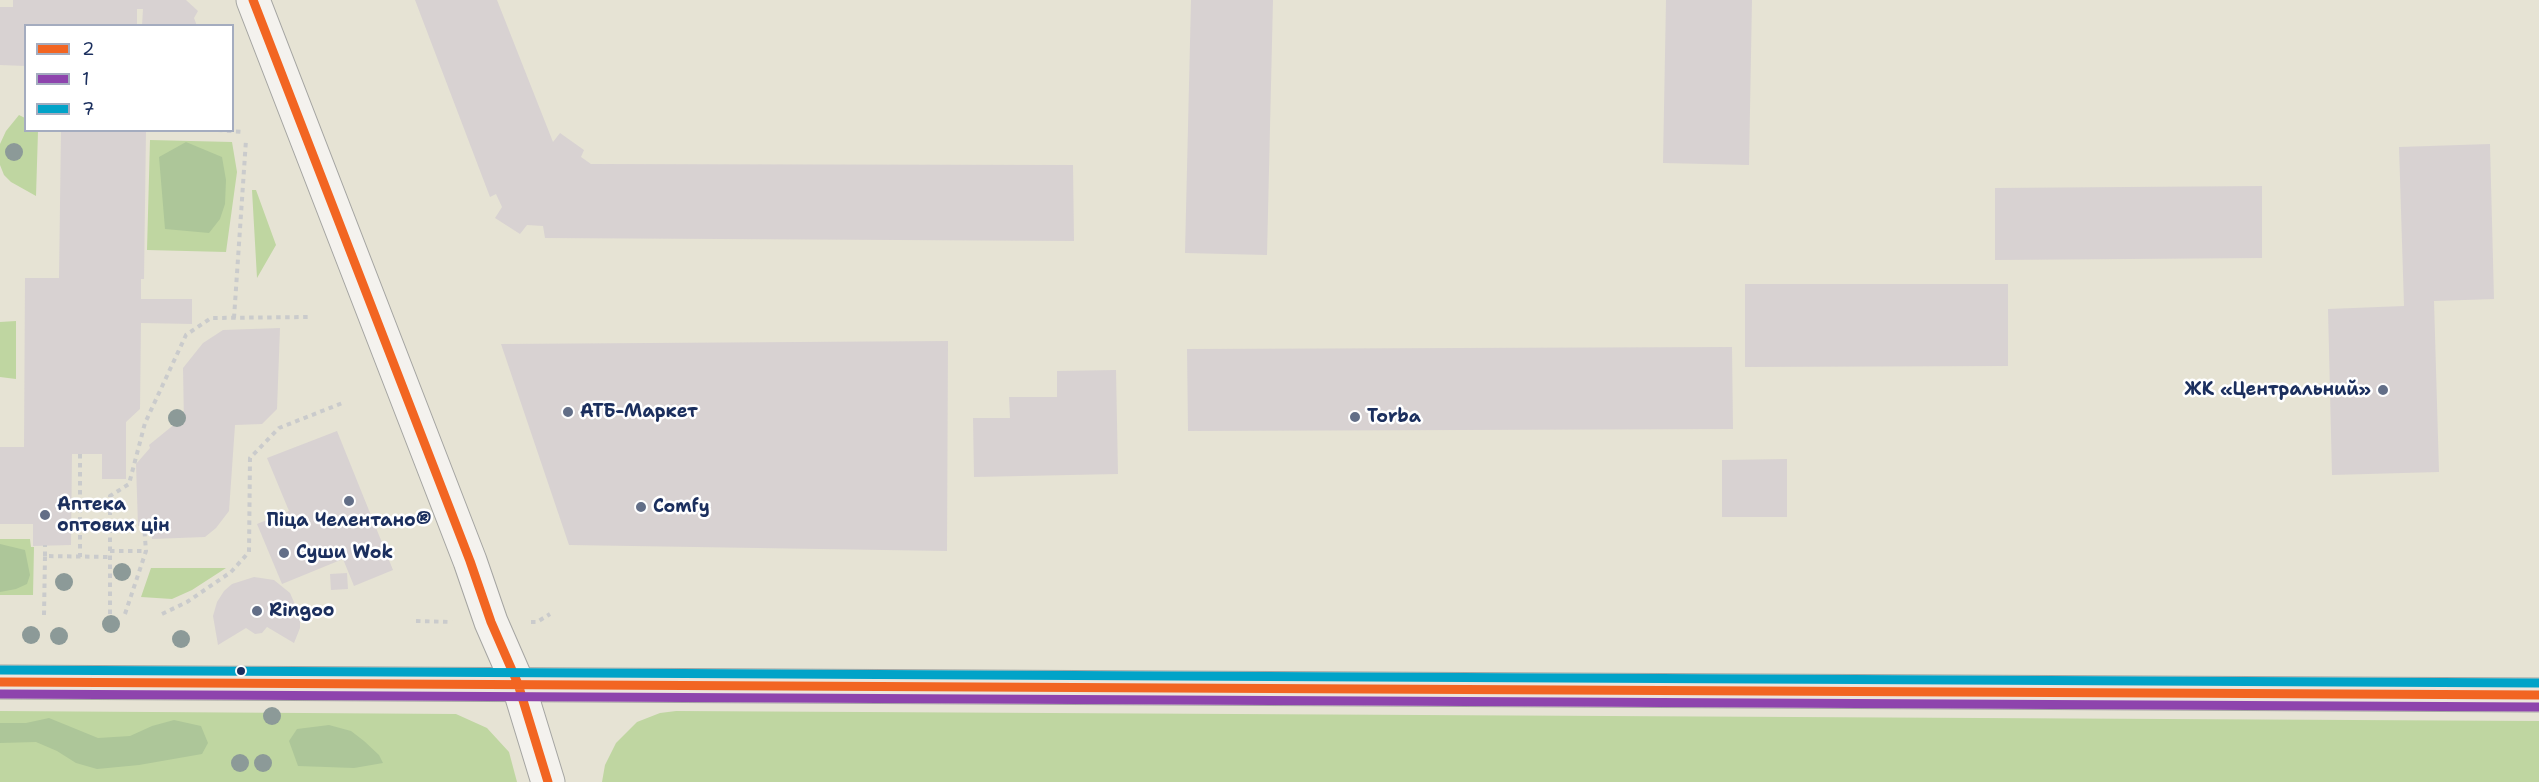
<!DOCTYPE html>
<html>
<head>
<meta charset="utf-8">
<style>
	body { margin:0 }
	#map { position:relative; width:2539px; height:782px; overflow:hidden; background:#e6e3d4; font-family:"Shantell Sans",sans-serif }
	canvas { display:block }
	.legend { position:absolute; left:24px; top:24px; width:210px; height:108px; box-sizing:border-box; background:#fff; border:2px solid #a4acbf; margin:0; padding:8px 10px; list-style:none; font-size:18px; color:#1b2f5e }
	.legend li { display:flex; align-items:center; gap:12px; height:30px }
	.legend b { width:30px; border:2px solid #a4acbf }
</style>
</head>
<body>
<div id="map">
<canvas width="2539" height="782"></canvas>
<ul class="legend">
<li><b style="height:8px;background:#f26522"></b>2</li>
<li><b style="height:8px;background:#8e44ad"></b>1</li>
<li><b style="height:8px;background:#01a3c8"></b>7</li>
</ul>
</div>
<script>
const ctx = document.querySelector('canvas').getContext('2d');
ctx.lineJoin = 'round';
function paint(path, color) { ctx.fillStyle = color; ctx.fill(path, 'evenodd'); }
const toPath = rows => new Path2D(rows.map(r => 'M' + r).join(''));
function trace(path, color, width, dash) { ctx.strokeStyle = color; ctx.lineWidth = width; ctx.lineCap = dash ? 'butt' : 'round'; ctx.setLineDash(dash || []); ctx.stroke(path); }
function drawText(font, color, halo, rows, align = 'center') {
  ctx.font = font + ' "Shantell Sans",sans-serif'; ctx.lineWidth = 5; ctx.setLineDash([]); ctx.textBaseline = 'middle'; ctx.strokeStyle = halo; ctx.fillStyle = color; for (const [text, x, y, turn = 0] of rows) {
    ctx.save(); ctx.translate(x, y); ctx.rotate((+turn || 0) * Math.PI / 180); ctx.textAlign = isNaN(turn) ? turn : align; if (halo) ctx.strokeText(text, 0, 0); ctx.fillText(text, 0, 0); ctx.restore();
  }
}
paint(toPath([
	[19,115,25,118,26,130,38,131,36,196,11,182,4,175,0,165,0,144,6,131],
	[150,140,232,142,237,172,226,252,147,250],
	[252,190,256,190,276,245,257,278],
	[16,321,16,379,0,377,0,322],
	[0,539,30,539,31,547,34,547,33,595,0,595],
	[151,568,226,568,192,590,172,599,141,597],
	[0,711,456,714,487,728,509,752,517,782,0,782],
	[676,711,2539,721,2539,782,602,782,605,765,616,743,637,722,660,713]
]), '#bfd6a1');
paint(toPath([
	[186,142,222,157,226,180,225,204,220,219,209,233,165,229,159,157],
	[0,544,25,550,30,575,27,584,16,589,0,592],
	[49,718,98,738,130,736,152,726,174,720,201,726,208,743,202,754,139,765,97,769,76,763,57,751,36,742,0,743,0,723,26,723],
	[329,725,351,731,364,741,379,755,383,763,354,768,298,766,289,741,297,729]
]), '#adc699');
paint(toPath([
	[13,0,186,0,198,11,194,18,197,26,142,26,143,9,137,9,137,26,26,26,26,66,0,65,0,7,13,7],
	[415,0,497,0,553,142,560,133,584,150,581,157,591,164,1073,165,1074,241,545,238,543,226,527,225,520,234,495,218,502,207,496,194,490,197],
	[1191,0,1273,0,1267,255,1185,253],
	[1666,0,1752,0,1749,165,1663,163],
	[61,130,146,130,144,279,141,279,141,299,192,299,192,324,141,323,140,409,126,422,126,479,102,479,102,454,72,454,71,545,33,546,33,524,0,524,0,447,24,447,25,278,59,278],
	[2490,144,2494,299,2434,301,2439,472,2332,475,2328,309,2404,306,2399,147],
	[2262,186,2262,258,1995,260,1995,188],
	[1745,284,2008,284,2008,366,1745,367],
	[280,328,277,409,262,424,235,425,229,511,216,528,205,537,152,539,151,525,138,526,136,464,150,448,149,445,176,423,184,423,183,368,203,343,223,330],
	[948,341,947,551,569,545,501,344],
	[1732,347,1733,429,1188,431,1187,349],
	[1116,370,1118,474,974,477,973,418,1010,418,1009,397,1057,397,1057,371],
	[337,431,393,570,354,586,343,559,282,584,257,524,289,511,267,458],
	[1787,459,1787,517,1722,517,1722,460],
	[347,573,348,589,331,590,330,574],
	[254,577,274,580,290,593,300,616,300,628,294,643,267,627,262,633,255,634,246,628,218,645,213,616,217,602,224,591,232,584]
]), '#d8d2d2');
const secondary = toPath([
	[253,0,470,561,491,622,518,684,548,782]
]);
const primary = toPath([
	[0,682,2539,695]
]);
trace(secondary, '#a5a5a2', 35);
trace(primary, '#a5a5a2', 35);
trace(toPath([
	[218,130,243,132],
	[234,318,246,140],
	[80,454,80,557],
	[80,525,110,524],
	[110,551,146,551],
	[45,556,45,545],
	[110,614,110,496,129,484,145,423,186,335,211,318,311,317],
	[125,614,146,551,144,525],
	[162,614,187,602,231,572,249,552,250,458,279,428,345,402],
	[44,615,45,556,110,557],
	[416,621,452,622],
	[531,622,537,622,550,614]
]), '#cacbcc', 4, [4.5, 4.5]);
trace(secondary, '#f4f2ee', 33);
trace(primary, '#ece5dc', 33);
trace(toPath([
	[253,0,470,561,491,622,518,684,548,782],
	[0,682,2539,695]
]), '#f26522', 9);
trace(toPath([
	[0,694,2539,707]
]), '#8e44ad', 9);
trace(toPath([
	[0,670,2539,683]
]), '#01a3c8', 9);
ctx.fillStyle = '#8c9a98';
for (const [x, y] of [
	[14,152],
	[177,418],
	[122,572],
	[64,582],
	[111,624],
	[31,635],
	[59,636],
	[181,639],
	[272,716],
	[240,763],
	[263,763]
]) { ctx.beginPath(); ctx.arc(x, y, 9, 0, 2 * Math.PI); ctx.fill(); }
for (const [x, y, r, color] of [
	[2383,390,6,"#626e87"],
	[568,412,6,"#626e87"],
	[1355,417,6,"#626e87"],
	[349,501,6,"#626e87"],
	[641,507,6,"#626e87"],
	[45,515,6,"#626e87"],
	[284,553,6,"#626e87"],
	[257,611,6,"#626e87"],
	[241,671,5,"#1b2f5e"]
]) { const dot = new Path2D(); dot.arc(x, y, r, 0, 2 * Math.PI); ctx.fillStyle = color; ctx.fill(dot); trace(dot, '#fff', 2); }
drawText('bold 18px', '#1b2f5e', '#fff', [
	["ЖК «Центральний»",2371,390,"right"],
	["АТБ-Маркет",580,412],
	["Torba",1367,417],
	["Аптека",57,505],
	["оптових цін",57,526],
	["Comfy",653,507],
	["Піца Челентано®",349,521,"center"],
	["Суши Wok",296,553],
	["Ringoo",269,611]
], 'left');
</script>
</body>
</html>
